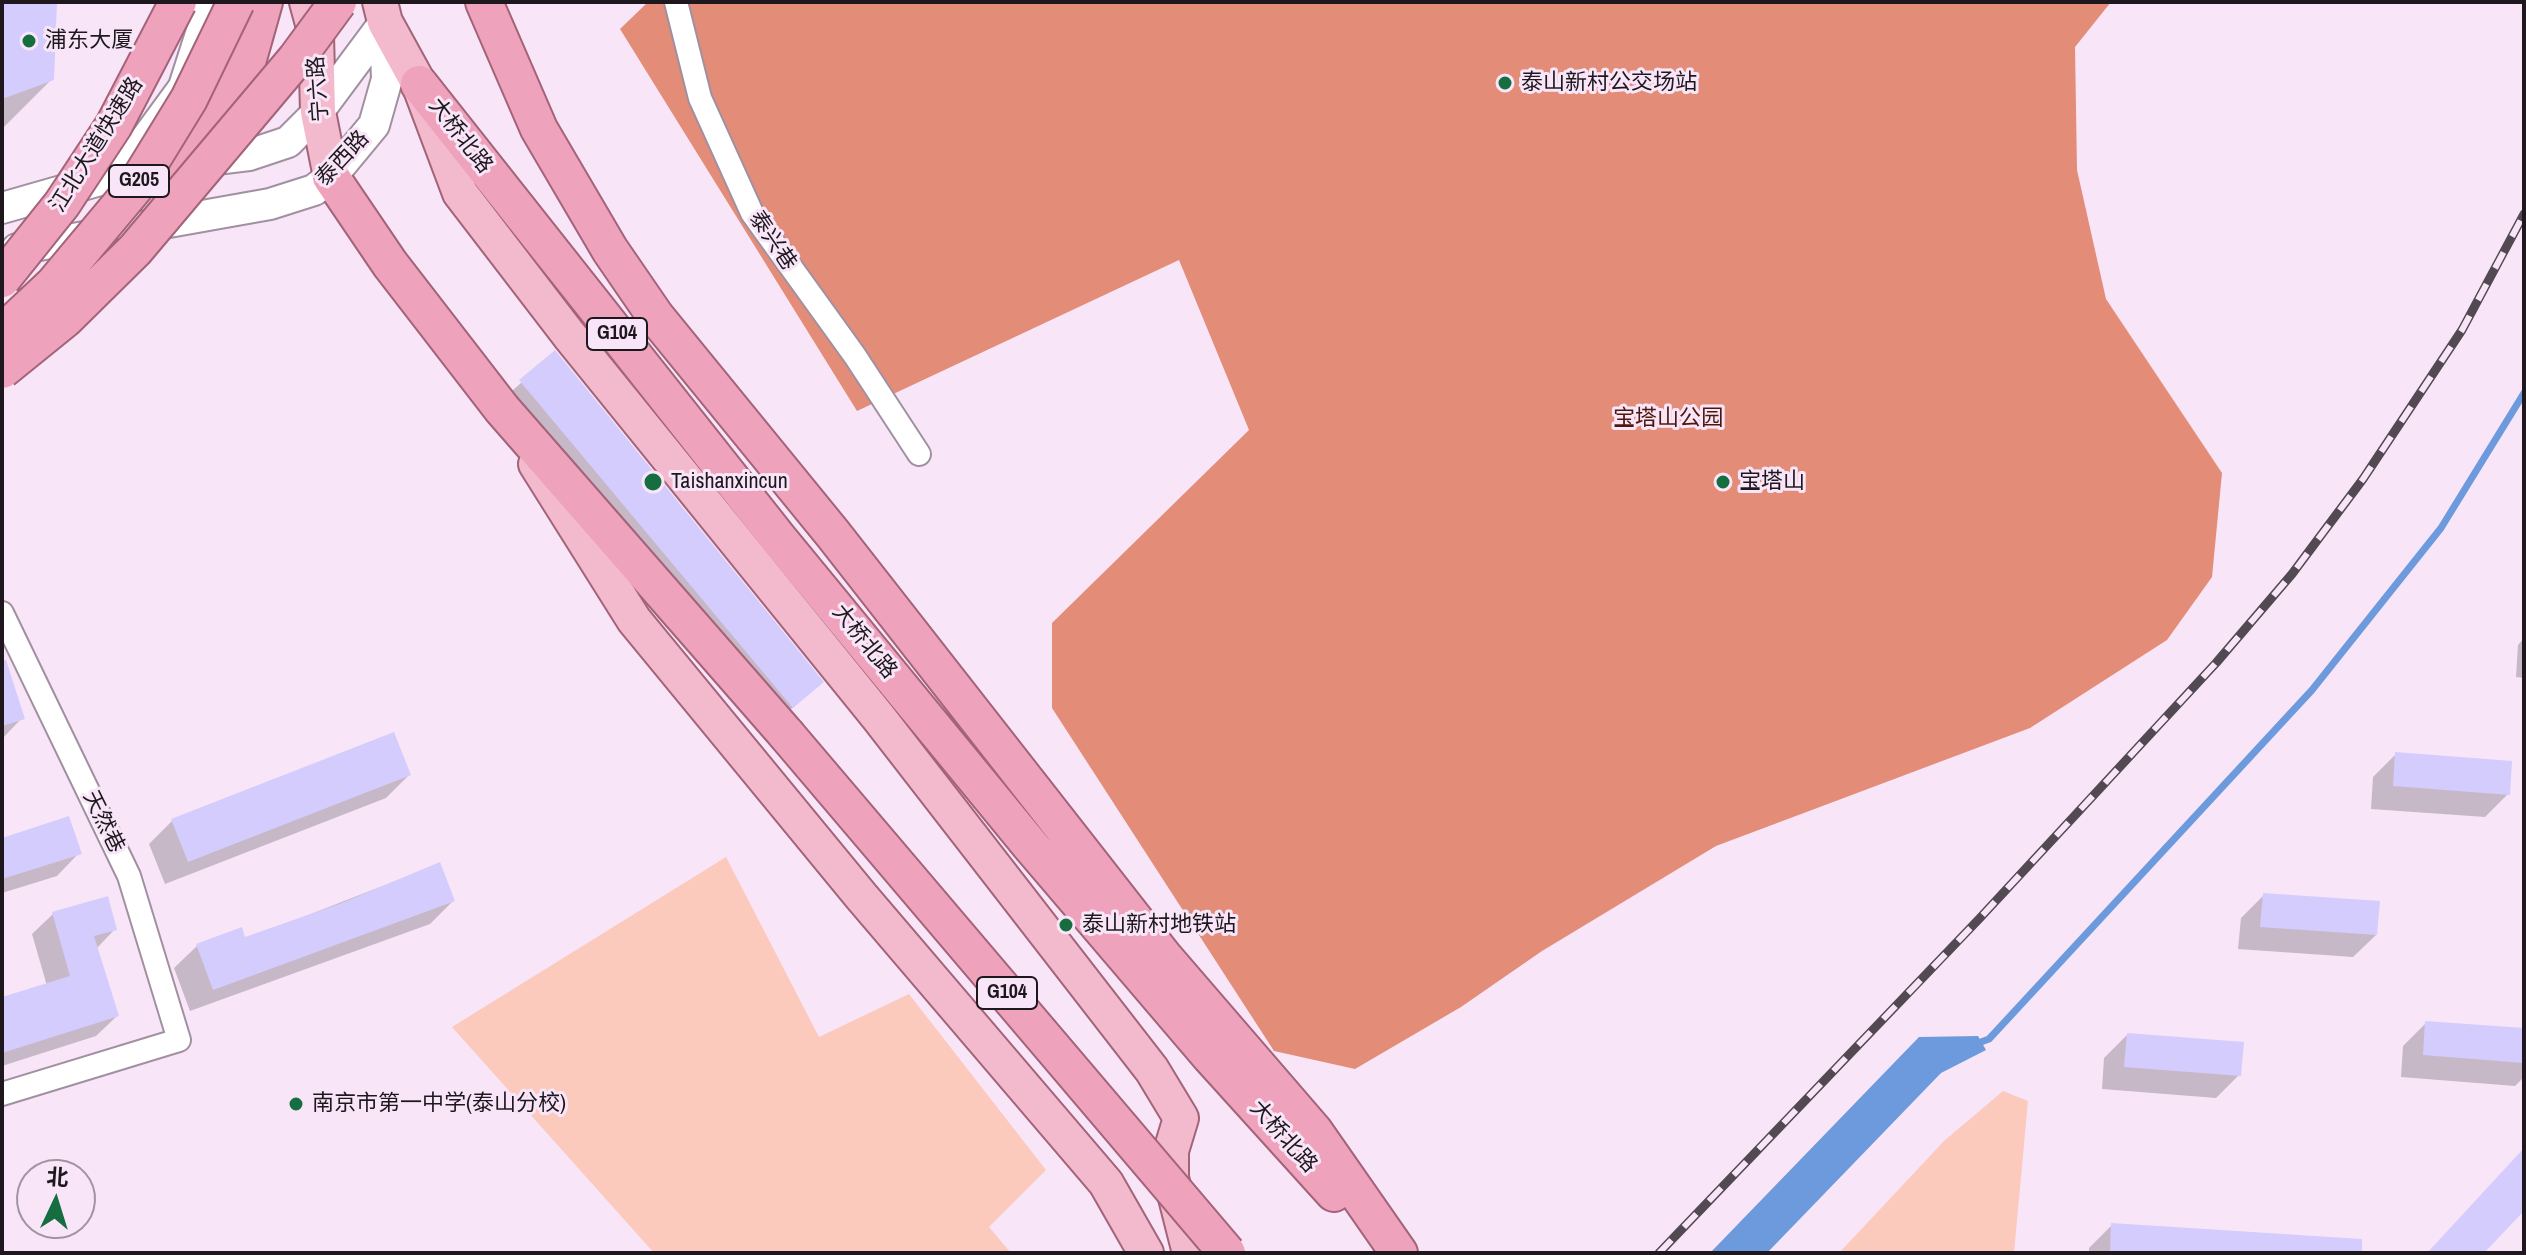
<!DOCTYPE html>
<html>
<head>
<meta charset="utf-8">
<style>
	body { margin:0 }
	#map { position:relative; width:2526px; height:1255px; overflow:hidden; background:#f8e6f8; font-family:"Archivo Narrow","Noto Sans SC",sans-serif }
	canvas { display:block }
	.frame { position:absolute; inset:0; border:4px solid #1e181e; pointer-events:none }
	.north { position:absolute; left:16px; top:1159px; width:80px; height:80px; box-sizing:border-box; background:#f8e6f8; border:2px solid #a194a1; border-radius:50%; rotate:4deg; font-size:22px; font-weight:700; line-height:32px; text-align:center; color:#1e181e }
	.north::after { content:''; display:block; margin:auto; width:28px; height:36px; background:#156d40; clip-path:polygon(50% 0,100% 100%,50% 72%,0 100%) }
</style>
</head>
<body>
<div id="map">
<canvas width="2526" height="1255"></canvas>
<div class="frame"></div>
<div class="north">北</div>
</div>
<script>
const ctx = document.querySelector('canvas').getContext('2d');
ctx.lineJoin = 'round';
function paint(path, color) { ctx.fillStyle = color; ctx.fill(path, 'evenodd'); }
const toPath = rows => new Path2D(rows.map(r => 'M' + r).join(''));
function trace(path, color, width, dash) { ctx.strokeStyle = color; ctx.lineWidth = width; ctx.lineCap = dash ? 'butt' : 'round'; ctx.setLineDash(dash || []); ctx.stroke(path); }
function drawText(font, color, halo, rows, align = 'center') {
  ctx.font = font + ' "Archivo Narrow","Noto Sans SC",sans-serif'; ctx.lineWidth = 6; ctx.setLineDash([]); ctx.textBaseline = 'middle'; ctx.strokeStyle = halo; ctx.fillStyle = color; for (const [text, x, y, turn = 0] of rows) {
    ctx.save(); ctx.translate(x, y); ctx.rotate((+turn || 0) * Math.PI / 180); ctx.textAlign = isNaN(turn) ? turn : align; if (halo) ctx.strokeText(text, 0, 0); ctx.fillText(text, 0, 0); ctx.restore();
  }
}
paint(toPath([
	[726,857,819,1037,909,994,1046,1170,989,1227,1011,1253,654,1253,452,1027],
	[2003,1091,2028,1101,2014,1253,1839,1253,1944,1141]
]), '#fcc9bd');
paint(toPath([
	[648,2,2111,2,2075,47,2077,170,2106,299,2222,473,2212,577,2167,640,2030,728,1716,846,1542,951,1461,1007,1355,1069,1274,1051,1052,708,1052,623,1249,430,1179,260,857,411,620,29]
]), '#e38c78');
paint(toPath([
	[1978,1036,1986,1050,1941,1073,1767,1253,1710,1253,1919,1037]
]), '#6c9add');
paint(toPath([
	[2,2,55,2,52,79,2,129],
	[555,353,821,682,777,722,505,397],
	[2524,638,2524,678,2516,677,2518,645],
	[2,683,22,718,2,739],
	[2396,754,2508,794,2485,817,2371,809,2373,777],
	[409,775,386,798,165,884,149,844,172,821],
	[2,840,79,853,57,876,2,893],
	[439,864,453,901,430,924,190,1011,174,968,197,946,244,940],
	[2264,895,2376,935,2353,957,2238,949,2241,918],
	[53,914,115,929,96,949,117,1016,96,1036,2,1066,2,1000,47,986,32,934],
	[2426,1023,2524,1030,2524,1077,2515,1086,2401,1077,2403,1046],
	[2127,1035,2239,1075,2216,1098,2102,1089,2104,1058],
	[2112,1225,2345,1253,2089,1253,2089,1248]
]), '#0003');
trace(toPath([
	[1973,1045,1989,1039,2312,690,2441,528,2524,393]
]), '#6c9add', 7);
paint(toPath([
	[2,2,57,2,54,80,2,99],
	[555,350,824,682,793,708,519,380],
	[6,660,25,719,2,726,2,661],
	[394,732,411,775,188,862,171,819],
	[2395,752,2512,761,2510,795,2393,786],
	[69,816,82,854,2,879,2,838],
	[440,862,455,901,213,990,196,944,242,927,245,937,342,903],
	[2263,893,2380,901,2377,935,2260,927],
	[108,896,117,930,94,936,119,1016,2,1053,2,997,70,976,52,912],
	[2425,1021,2524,1028,2524,1063,2423,1055],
	[2127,1033,2244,1042,2241,1076,2124,1067],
	[2524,1148,2524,1211,2484,1253,2427,1253],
	[2111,1223,2362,1239,2362,1253,2110,1253]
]), '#d3ccfd');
const minor = toPath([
	[676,2,700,98,752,213,855,356,919,454],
	[114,176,180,86,207,2],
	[2,613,129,876,179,1040,2,1094]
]);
const secondary = toPath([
	[2,208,114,176,166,165,249,155,288,142,318,112,385,22],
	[17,249,270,204,314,190,331,177,374,125,387,79,385,24]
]);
const primary = toPath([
	[307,2,316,35,318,112,331,177],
	[380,2,385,22,419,84,460,193,569,335,879,718,1152,1070,1181,1118,1171,1151,1171,1178,1190,1253],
	[536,464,634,620,861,896,1106,1183,1146,1253]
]);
const trunk = toPath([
	[484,2,539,129,610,250,656,317,833,534,1164,957,1314,1131,1399,1253],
	[419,84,778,538,1030,845,1210,1056,1334,1193],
	[166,165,246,66,264,2],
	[331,177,390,264,502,409,786,734]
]);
trace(minor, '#a090a0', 26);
trace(secondary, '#a090a0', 34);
trace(primary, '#a36379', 38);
trace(trunk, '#a36379', 40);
trace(minor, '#fff', 22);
trace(secondary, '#fff', 30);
trace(primary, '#f3b9cc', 34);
trace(trunk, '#efa2bb', 36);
const rail = toPath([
	[1659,1253,1979,919,2216,663,2292,574,2363,479,2462,330,2524,214]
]);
trace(rail, '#524952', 9);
trace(rail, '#f8e6f8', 6, [18]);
const trunkBridge = toPath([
	[2,279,62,204,114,125,178,2],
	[2,333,54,284,135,187,189,99,236,2],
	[2,370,65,319,135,250,296,59,338,2],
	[786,734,1227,1253]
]);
trace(trunkBridge, '#a36379', 40, []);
trace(trunkBridge, '#efa2bb', 36);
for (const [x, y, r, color] of [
	[29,41,8,"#156d40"],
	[1505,83,8,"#156d40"],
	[653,482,10,"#156d40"],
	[1723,482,8,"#156d40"],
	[1066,925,8,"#156d40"],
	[296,1104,8,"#156d40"]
]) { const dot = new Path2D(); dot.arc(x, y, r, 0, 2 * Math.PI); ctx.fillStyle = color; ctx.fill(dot); trace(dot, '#f8e6f8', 3); }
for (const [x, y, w] of [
	[139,181,60],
	[617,334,60],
	[1007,993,60]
]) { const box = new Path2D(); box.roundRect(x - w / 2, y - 16, w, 32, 6); ctx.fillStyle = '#f8e6f8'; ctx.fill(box); trace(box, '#1e181e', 2); }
drawText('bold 20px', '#1e181e', null, [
	["G205",139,181],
	["G104",617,334],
	["G104",1007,993]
]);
drawText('22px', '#1e181e', '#f8e6f8', [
	["浦东大厦",45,41],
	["泰山新村公交场站",1521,83],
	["Taishanxincun",671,482],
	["宝塔山",1739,482],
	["泰山新村地铁站",1082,925],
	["南京市第一中学(泰山分校)",312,1104]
], 'left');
drawText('22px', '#1e181e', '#f8e6f8', [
	["宁六路",319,89,-94],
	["大桥北路",460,136,52],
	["江北大道快速路",97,145,-58],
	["泰西路",343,159,-47],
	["泰兴巷",772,241,56],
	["大桥北路",864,642,51],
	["天然巷",103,822,64],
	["大桥北路",1283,1137,48]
]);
drawText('22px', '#4e170c', '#f8e6f8', [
	["宝塔山公园",1668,419]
]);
</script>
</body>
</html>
